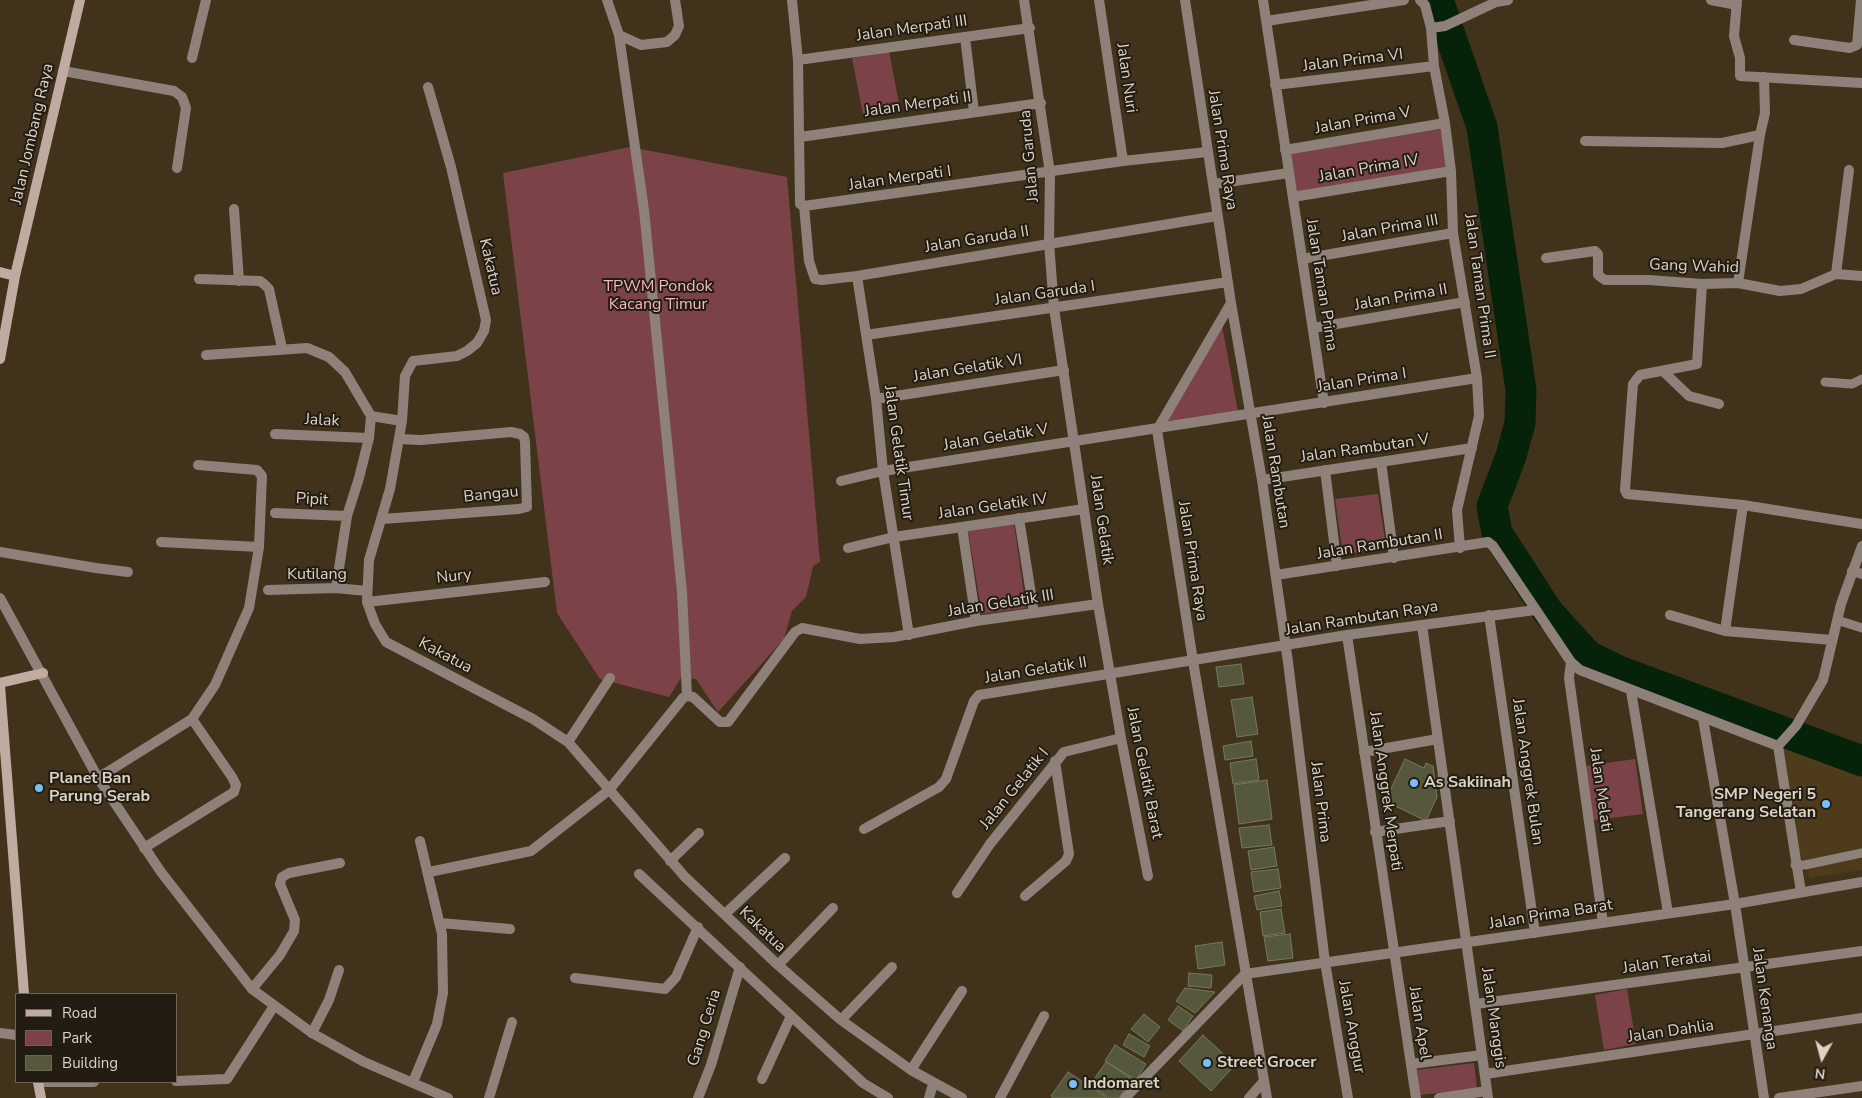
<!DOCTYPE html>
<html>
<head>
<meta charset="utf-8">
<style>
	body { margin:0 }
	#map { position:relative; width:1862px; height:1098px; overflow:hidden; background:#41331b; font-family:"Nunito Sans",sans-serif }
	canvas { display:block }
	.legend { position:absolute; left:15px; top:993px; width:162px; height:90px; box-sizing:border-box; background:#231c12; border:1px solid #6d6559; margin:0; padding:6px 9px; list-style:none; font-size:15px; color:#dbd3c4 }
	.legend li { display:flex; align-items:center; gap:10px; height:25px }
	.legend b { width:25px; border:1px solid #6d6559 }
	.north { position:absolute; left:1797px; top:1033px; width:50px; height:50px; -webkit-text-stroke:4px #231c12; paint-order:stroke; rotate:187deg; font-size:14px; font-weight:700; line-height:20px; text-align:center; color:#dbd3c4 }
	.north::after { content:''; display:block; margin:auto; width:18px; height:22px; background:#dbd3c4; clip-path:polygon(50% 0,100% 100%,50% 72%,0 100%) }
</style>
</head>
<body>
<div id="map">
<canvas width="1862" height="1098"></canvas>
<ul class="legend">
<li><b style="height:6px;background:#c0aba0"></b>Road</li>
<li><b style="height:14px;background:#7b4348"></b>Park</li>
<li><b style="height:14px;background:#55583c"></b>Building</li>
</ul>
<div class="north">N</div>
</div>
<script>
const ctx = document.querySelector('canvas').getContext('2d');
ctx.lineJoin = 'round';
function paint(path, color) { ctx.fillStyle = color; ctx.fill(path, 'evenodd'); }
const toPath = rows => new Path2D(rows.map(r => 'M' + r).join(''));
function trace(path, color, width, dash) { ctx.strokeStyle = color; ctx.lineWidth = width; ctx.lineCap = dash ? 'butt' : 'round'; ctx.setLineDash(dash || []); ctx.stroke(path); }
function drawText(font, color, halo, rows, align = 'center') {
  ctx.font = font + ' "Nunito Sans",sans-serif'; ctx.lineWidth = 4; ctx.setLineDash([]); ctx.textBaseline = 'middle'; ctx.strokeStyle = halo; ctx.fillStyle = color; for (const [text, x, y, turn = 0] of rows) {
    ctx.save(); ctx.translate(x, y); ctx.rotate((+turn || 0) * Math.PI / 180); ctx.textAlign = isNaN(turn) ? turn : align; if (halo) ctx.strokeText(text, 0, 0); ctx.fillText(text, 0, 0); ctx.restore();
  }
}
paint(toPath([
	[1798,740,1862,755,1862,870,1810,878,1800,853,1779,751]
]), '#4d3b1b');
paint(toPath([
	[889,51,900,109,863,115,852,58],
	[1442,129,1446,167,1297,192,1291,153],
	[630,147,787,177,820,562,813,566,806,597,792,611,784,639,718,712,696,679,681,678,669,697,600,679,557,613,503,173],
	[1221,320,1238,412,1163,424],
	[1378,494,1386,547,1343,555,1335,499],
	[1014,524,1026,608,982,614,968,531],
	[1635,759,1643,814,1586,821,1578,767],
	[1627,989,1636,1044,1604,1050,1595,995],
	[1474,1063,1477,1088,1420,1095,1417,1070]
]), '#7b4348');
trace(toPath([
	[1438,0,1482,127,1521,390,1520,423,1511,456,1492,506,1497,533,1548,612,1588,656,1619,671,1862,761]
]), '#062309', 31);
const building = toPath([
	[1241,664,1244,684,1219,687,1216,667,1241,664],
	[1252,697,1258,734,1237,737,1231,700,1252,697],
	[1251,741,1253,756,1225,760,1223,746,1251,741],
	[1256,759,1259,780,1233,784,1230,763,1256,759],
	[1405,759,1424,768,1426,763,1433,766,1437,797,1426,821,1385,801,1405,759],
	[1267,780,1272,819,1239,824,1234,785,1267,780],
	[1269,825,1272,845,1242,848,1239,828,1269,825],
	[1274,847,1277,866,1251,870,1248,851,1274,847],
	[1278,869,1281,888,1254,892,1251,872,1278,869],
	[1279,891,1282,906,1257,910,1254,896,1279,891],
	[1281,909,1285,933,1263,936,1260,912,1281,909],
	[1290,934,1293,958,1268,961,1264,937,1290,934],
	[1222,942,1225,965,1198,969,1195,946,1222,942],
	[1189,973,1212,975,1211,988,1188,986,1189,973],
	[1185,988,1215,992,1195,1013,1176,1001,1185,988],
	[1178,1006,1193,1016,1183,1031,1168,1020,1178,1006],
	[1144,1014,1160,1027,1148,1042,1131,1029,1144,1014],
	[1129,1034,1150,1046,1144,1057,1123,1045,1129,1034],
	[1203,1035,1235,1065,1211,1091,1179,1061,1203,1035],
	[1115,1045,1146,1064,1136,1080,1105,1061,1115,1045],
	[1106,1062,1132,1079,1119,1098,1109,1098,1090,1085,1106,1062],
	[1068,1072,1107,1098,1053,1098,1051,1096,1068,1072]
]);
paint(building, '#55583c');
trace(building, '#75795b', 1);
trace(toPath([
	[1825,382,1852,384,1862,379],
	[1837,620,1862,628],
	[1795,865,1805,865,1862,853]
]), '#8e817a', 9);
trace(toPath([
	[607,0,619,35,644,210,682,592,687,696],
	[792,0,798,60,800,204,804,206,809,261,815,279,822,280,857,276,1217,216],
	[1024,0,1050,173,1049,243,1054,308,1098,604,1121,738,1148,876],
	[1099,0,1123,161],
	[1185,0,1231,303,1262,480,1288,662,1325,962,1348,1098],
	[1263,0,1324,403],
	[1420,0,1425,5,1431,28,1434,66,1445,123,1451,171,1453,233,1477,378,1479,416,1457,510,1460,548],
	[1711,0,1737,5],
	[1737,0,1734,36,1740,58,1740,76,1862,83],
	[1266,21,1404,0],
	[1431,28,1445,26,1496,2,1508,0],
	[619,35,641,45,667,42,675,35,679,26,675,0],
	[965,37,974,112],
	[1794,40,1850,48,1857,45,1861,0],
	[192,58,206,0],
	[798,60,1030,28],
	[63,71,174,91,182,97,186,108,177,168],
	[1275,85,1434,66],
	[428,87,451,167,486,320,484,331,477,343,467,351,457,356,413,361,405,376,402,421,390,489,369,560,367,602,375,624,386,642,533,719,568,742,685,877,778,965,841,1020,911,1070,962,1098],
	[1760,135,1765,113,1764,77],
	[800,137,1041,103],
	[1585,141,1722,143,1760,135,1738,283],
	[1285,150,1445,123],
	[1214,184,1289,173],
	[1293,197,1451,171],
	[804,206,1123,161,1207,152],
	[234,209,239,281],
	[1546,258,1595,251,1598,254,1598,275,1605,280,1649,280,1702,284,1738,283,1780,291,1801,289,1836,274,1862,276],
	[1302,259,1453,233],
	[1836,274,1849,170],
	[857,276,876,399,883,471,909,635],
	[199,279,260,281,265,285,269,289,282,348],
	[1702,284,1697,364,1640,375,1633,384,1625,490,1627,494,1743,505,1862,524],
	[1231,303,1157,430,1193,661,1267,1098],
	[1313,328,1465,302],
	[866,335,1228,282],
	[206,355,307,348,329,357,345,372,371,416,369,438,359,478,347,516,336,588],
	[1664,372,1689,396,1719,404],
	[876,399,1064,370],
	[371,416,402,421],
	[275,434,369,438],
	[1381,462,1394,558],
	[1325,470,1337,566],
	[1262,480,1472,448],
	[841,481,883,471,1477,378],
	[275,513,347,516],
	[1019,518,1034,613],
	[382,519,519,509,527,507,525,442,524,437,520,434,511,432,421,440,399,439],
	[962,527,976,621],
	[161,542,259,547],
	[848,548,894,537,1084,509],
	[0,552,96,568,128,572],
	[1852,571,1862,574],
	[1276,575,1488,542,1493,546,1571,662,1580,670,1778,746],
	[268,590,336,588,367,591],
	[367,602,545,582],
	[1489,615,1535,933],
	[1670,615,1725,631,1832,640],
	[1422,625,1488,1098],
	[1725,631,1743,505],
	[1347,635,1416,1098],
	[1571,662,1569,678,1603,923],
	[1631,691,1668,913],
	[687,696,693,697,720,722,728,722,795,632,802,628,860,639,894,637,976,621,1098,604],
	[1703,719,1735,904,1764,1098],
	[568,742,610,678],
	[1778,746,1796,726,1823,680,1841,604,1862,546],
	[1778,746,1801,892],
	[1364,752,1438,739],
	[98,778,192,719,215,685,249,608,259,547,262,476,257,470,198,465],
	[864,829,939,787,946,779,974,701,979,695,1347,635,1535,610],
	[1375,832,1450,821],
	[144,848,234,792,236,785,232,777,192,719],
	[670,861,699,833],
	[429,872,531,851,609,790,683,698,687,696],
	[639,874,863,1083,888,1098],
	[957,893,990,844,1064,752,1121,738],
	[1025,896,1066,861,1069,854,1055,761],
	[725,914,785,858],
	[440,923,510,929],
	[778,965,833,908],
	[1245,974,1735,904,1862,882],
	[575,978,665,989,676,977,698,927],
	[252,989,280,955,294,931,295,920,280,884,282,877,289,873,340,863],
	[1476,1004,1862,951],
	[841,1020,892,967],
	[0,1033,16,1035],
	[312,1033,329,1000,339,970],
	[1411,1064,1482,1055],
	[911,1070,962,991],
	[1485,1074,1862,1018],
	[762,1079,791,1016],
	[176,1081,227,1079,274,1006],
	[38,1082,94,1082],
	[413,1082,437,1024,443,993,442,934,420,841],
	[489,1098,512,1022],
	[698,1098,711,1065,740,967],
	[929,1098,933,1084],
	[1000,1098,1044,1016],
	[1125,1098,1245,974],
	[1249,1098,1264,1081],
	[1439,1098,1487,1091],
	[1779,1098,1862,1086]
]), '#8e817a', 10);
trace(toPath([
	[0,598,98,778,161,872,252,989,312,1033,364,1062,448,1098]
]), '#8e817a', 10);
trace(toPath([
	[0,272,15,276],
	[0,359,15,276,80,0],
	[0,683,43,673],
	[0,686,24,994],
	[38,1082,41,1098]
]), '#c0aba0', 10);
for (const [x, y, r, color] of [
	[1414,783,5,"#77bff7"],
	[39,788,5,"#77bff7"],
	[1826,804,5,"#77bff7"],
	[1207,1063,5,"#77bff7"],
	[1073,1084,5,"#77bff7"]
]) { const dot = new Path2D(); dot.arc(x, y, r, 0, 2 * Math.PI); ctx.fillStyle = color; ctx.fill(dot); trace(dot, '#231c12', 2); }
drawText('16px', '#dbd3c4', '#231c12', [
	["Jalan Merpati III",912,29,-8],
	["Jalan Prima VI",1353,61,-7],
	["Jalan Nuri",1126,78,82],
	["Jalan Merpati II",918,105,-8],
	["Jalan Prima V",1363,121,-10],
	["Jalan Jombang Raya",33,134,-77],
	["Jalan Prima Raya",1222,150,81],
	["Jalan Garuda",1030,156,-95],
	["Jalan Prima IV",1369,169,-10],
	["Jalan Merpati I",900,179,-8],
	["Jalan Prima III",1390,229,-10],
	["Jalan Garuda II",977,240,-9],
	["Kakatua",490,267,77],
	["Gang Wahid",1694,267,2],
	["Jalan Taman Prima",1321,285,81],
	["Jalan Taman Prima II",1479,286,82],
	["Jalan Garuda I",1045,294,-8],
	["Jalan Prima II",1401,298,-10],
	["Jalan Gelatik VI",968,369,-9],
	["Jalan Prima I",1362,381,-9],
	["Jalak",322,421,3],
	["Jalan Gelatik V",996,438,-9],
	["Jalan Rambutan V",1365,449,-8],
	["Jalan Gelatik Timur",898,453,82],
	["Jalan Rambutan",1275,472,81],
	["Bangau",491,495,-6],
	["Pipit",312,500,3],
	["Jalan Gelatik IV",993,507,-8],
	["Jalan Gelatik",1101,520,82],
	["Jalan Rambutan II",1380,545,-9],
	["Jalan Prima Raya",1192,561,81],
	["Kutilang",317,575],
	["Nury",454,577,-6],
	["Jalan Gelatik III",1001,604,-9],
	["Jalan Rambutan Raya",1362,619,-9],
	["Kakatua",445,656,28],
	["Jalan Gelatik II",1036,671,-9],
	["Jalan Anggrek Bulan",1527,772,82],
	["Jalan Gelatik Barat",1144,773,79],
	["Jalan Gelatik I",1015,789,-51],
	["Jalan Melati",1600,790,82],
	["Jalan Anggrek Merpati",1385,791,82],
	["Jalan Prima",1320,802,83],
	["Jalan Prima Barat",1551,915,-9],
	["Kakatua",762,930,44],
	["Jalan Teratai",1667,963,-8],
	["Jalan Kenanga",1764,999,82],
	["Jalan Manggis",1493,1018,82],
	["Jalan Apel",1419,1023,81],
	["Jalan Anggur",1351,1027,80],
	["Gang Ceria",705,1028,-73],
	["Jalan Dahlia",1671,1032,-8]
]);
drawText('16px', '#f7b6b9', '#231c12', [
	["TPWM Pondok",658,287],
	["Kacang Timur",658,305]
]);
drawText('bold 16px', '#dbd3c4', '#231c12', [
	["Planet Ban",49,779],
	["Parung Serab",49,797],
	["As Sakiinah",1424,783],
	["SMP Negeri 5",1816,795,"right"],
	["Tangerang Selatan",1816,813,"right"],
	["Street Grocer",1217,1063],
	["Indomaret",1083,1084]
], 'left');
</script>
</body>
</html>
